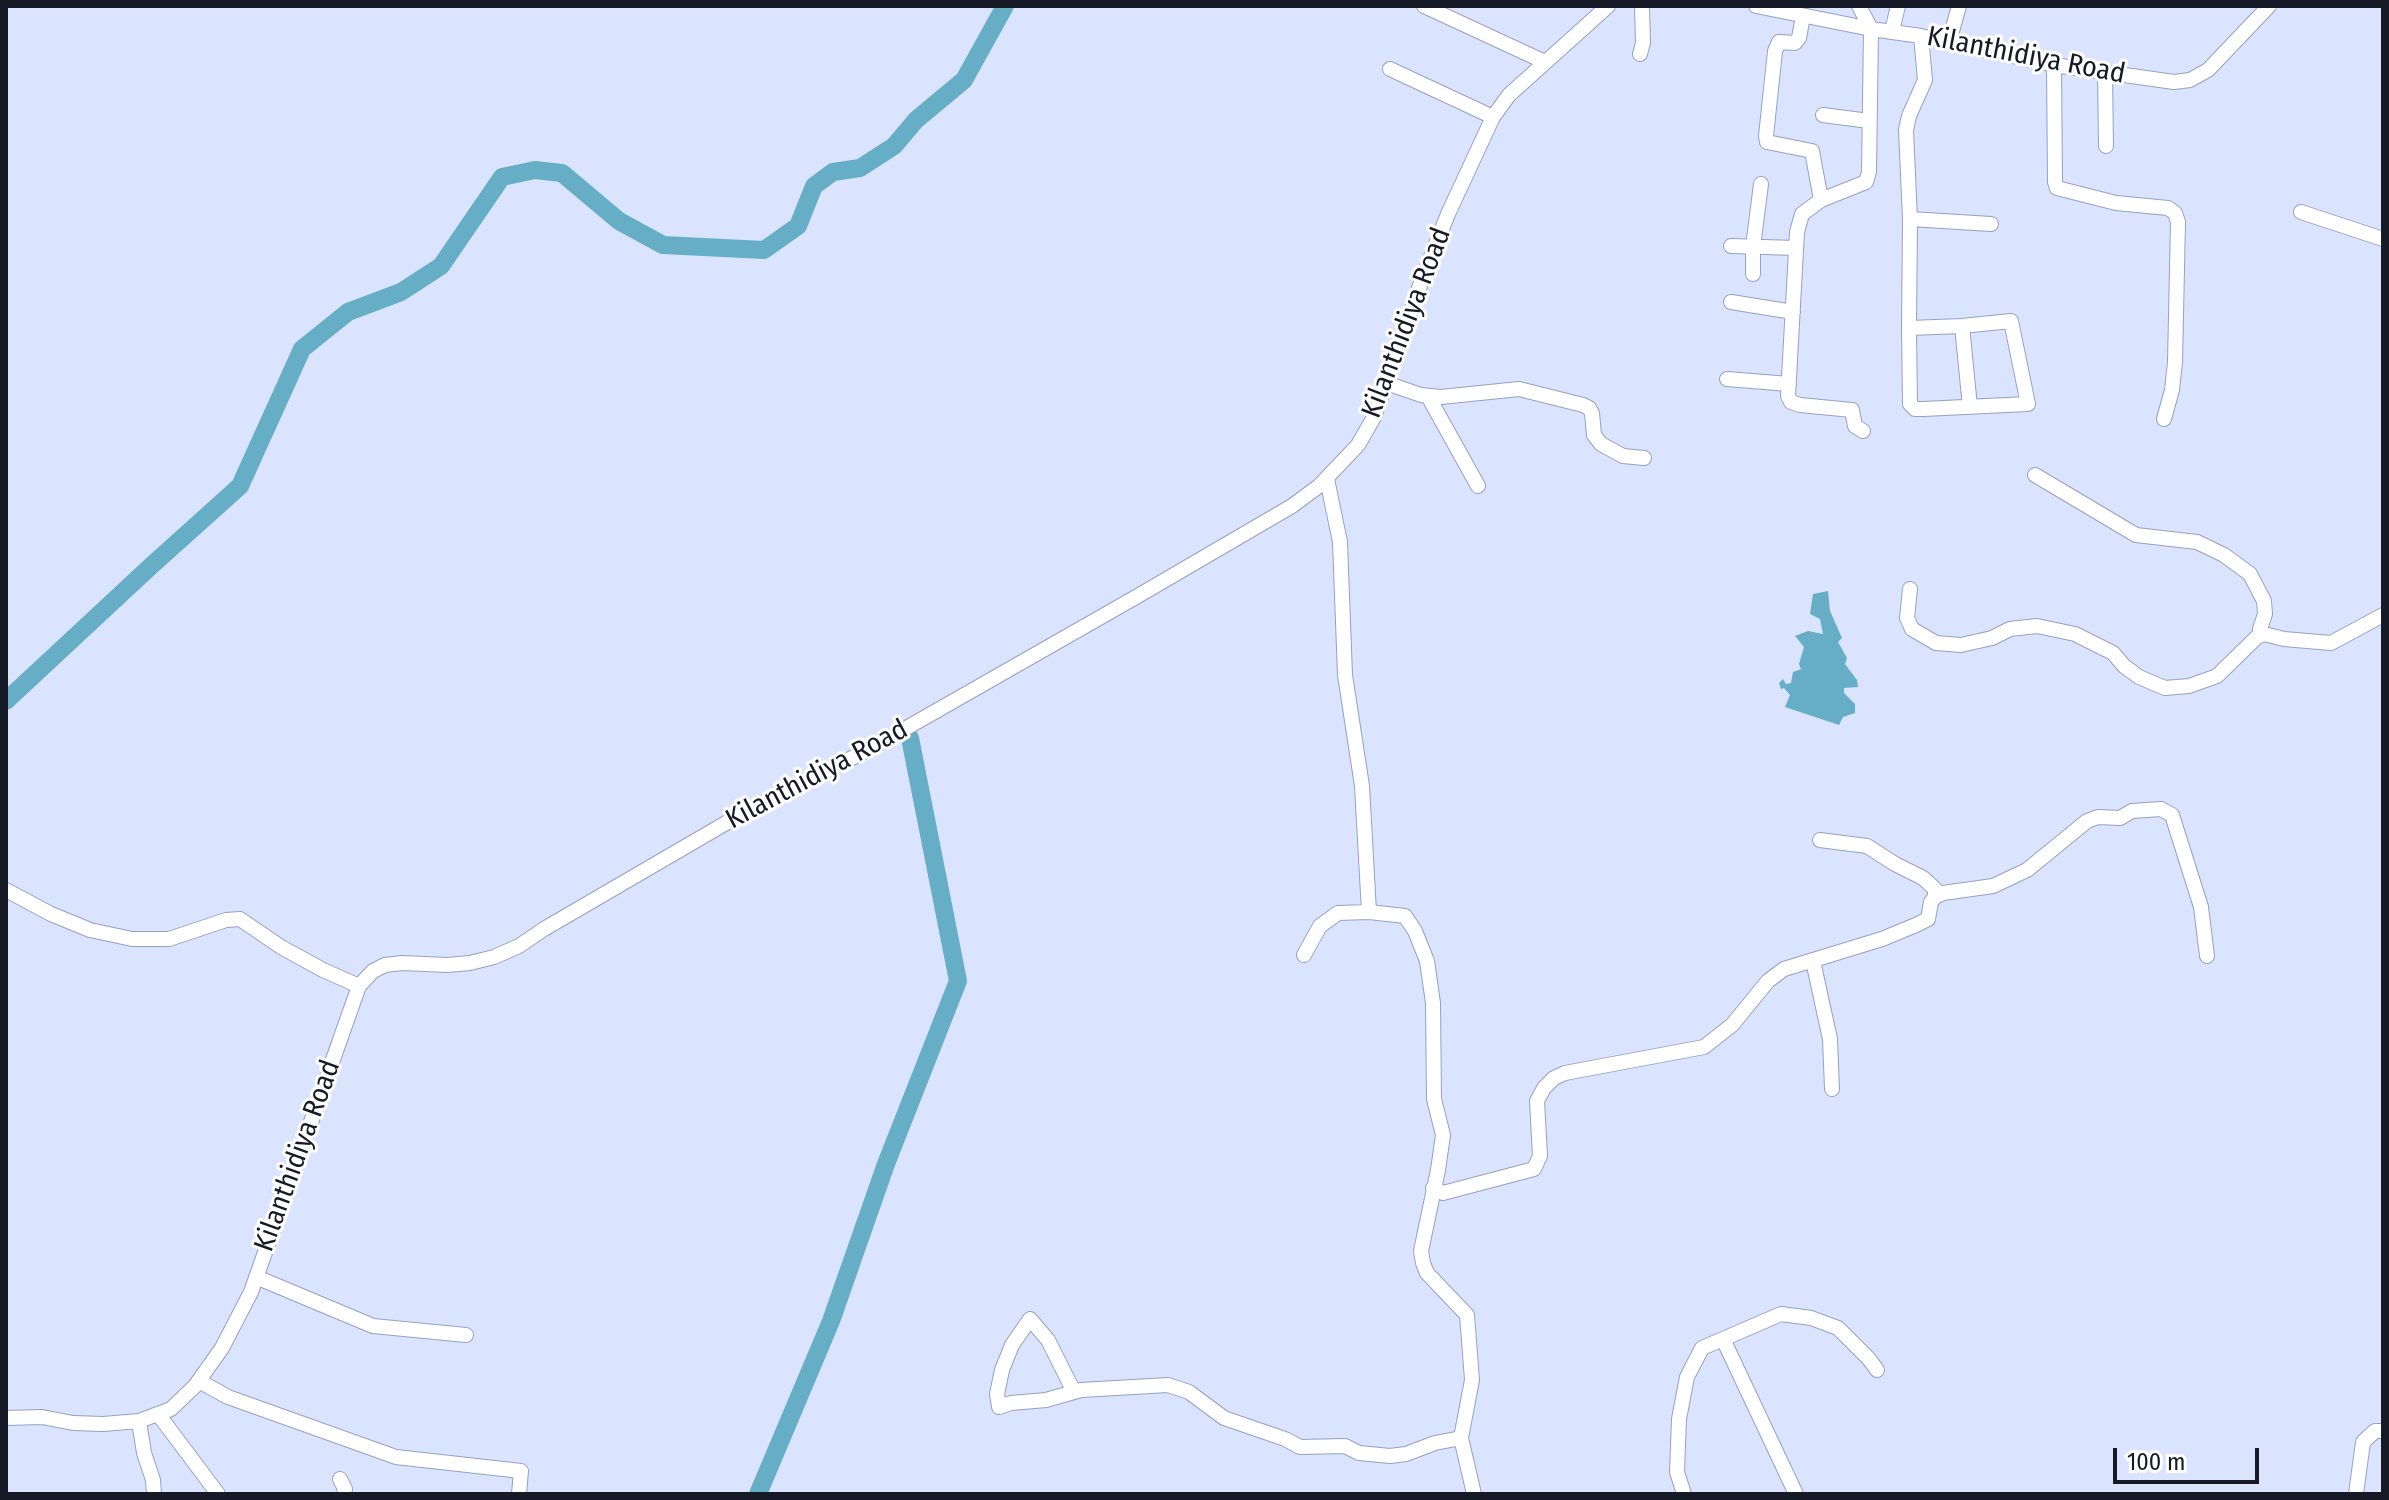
<!DOCTYPE html>
<html>
<head>
<meta charset="utf-8">
<style>
	body { margin:0 }
	#map { position:relative; width:2389px; height:1500px; overflow:hidden; background:#dbe4ff; font-family:"Fira Sans Condensed",sans-serif }
	canvas { display:block }
	.frame { position:absolute; inset:0; border:8px solid #161a26; pointer-events:none }
	.scale { position:absolute; left:2113px; top:1448px; width:146px; height:36px; box-sizing:border-box; border:4px solid #161a26; border-top:0; padding-left:10px; font-size:24px; line-height:28px; white-space:nowrap; color:#161a26; -webkit-text-stroke:6px #fff; paint-order:stroke }
</style>
</head>
<body>
<div id="map">
<canvas width="2389" height="1500"></canvas>
<div class="frame"></div>
<div class="scale">100 m</div>
</div>
<script>
const ctx = document.querySelector('canvas').getContext('2d');
ctx.lineJoin = 'round';
function paint(path, color) { ctx.fillStyle = color; ctx.fill(path, 'evenodd'); }
const toPath = rows => new Path2D(rows.map(r => 'M' + r).join(''));
function trace(path, color, width, dash) { ctx.strokeStyle = color; ctx.lineWidth = width; ctx.lineCap = dash ? 'butt' : 'round'; ctx.setLineDash(dash || []); ctx.stroke(path); }
function drawText(font, color, halo, rows, align = 'center') {
  ctx.font = font + ' "Fira Sans Condensed",sans-serif'; ctx.lineWidth = 6; ctx.setLineDash([]); ctx.textBaseline = 'middle'; ctx.strokeStyle = halo; ctx.fillStyle = color; for (const [text, x, y, turn = 0] of rows) {
    ctx.save(); ctx.translate(x, y); ctx.rotate((+turn || 0) * Math.PI / 180); ctx.textAlign = isNaN(turn) ? turn : align; if (halo) ctx.strokeText(text, 0, 0); ctx.fillText(text, 0, 0); ctx.restore();
  }
}
paint(toPath([
	[1828,591,1830,611,1842,638,1838,642,1847,658,1845,664,1857,680,1858,687,1844,688,1844,693,1855,704,1855,713,1843,717,1839,725,1785,707,1790,695,1784,688,1781,689,1779,683,1783,679,1786,684,1791,683,1793,672,1801,669,1799,664,1804,647,1795,636,1808,631,1823,634,1820,619,1810,614,1813,594]
]), '#66adc6');
trace(toPath([
	[6,701,151,566,240,486,302,349,348,312,401,292,441,266,502,177,535,170,562,173,619,221,663,245,764,250,798,226,814,186,833,172,860,168,894,146,916,120,964,80,1005,6],
	[758,1494,831,1321,886,1164,958,981,910,738]
]), '#66adc6', 18);
const minor = toPath([
	[1424,6,1545,62],
	[1756,6,1871,29,1921,36,2054,65,2174,82,2190,80,2208,70,2269,6],
	[1859,6,1871,29,1869,172,1866,182,1821,200,1802,214,1797,232,1788,396,1791,402,1800,405,1852,410,1855,426,1863,431],
	[1803,16,1799,38,1795,43,1779,42,1775,51,1766,136,1767,142,1812,151,1821,200],
	[1892,31,1898,6],
	[1949,42,1959,6],
	[1640,54,1643,43,1642,6],
	[2054,65,2055,182,2057,188,2116,203,2168,208,2175,213,2178,222,2175,362,2172,390,2164,419],
	[1390,69,1493,117],
	[2105,72,2106,146],
	[1823,115,1869,121],
	[2301,212,2383,239],
	[1910,219,1991,224],
	[1731,246,1796,248],
	[1753,274,1753,247,1761,184],
	[1731,302,1793,312],
	[1962,326,1970,407],
	[1909,328,1962,326,2011,321,2028,404,1923,409,1915,409,1910,404,1909,328,1910,219,1906,130,1909,116,1925,80,1921,36],
	[1727,379,1789,384],
	[1386,383,1421,395,1441,397,1519,389,1583,405,1589,408,1592,413,1594,435,1601,444,1623,456,1644,458],
	[1428,396,1478,486],
	[2035,475,2136,535,2197,542,2224,555,2250,574,2264,601,2265,614,2260,629,2264,634],
	[1327,479,1340,542,1345,675,1362,786,1369,912],
	[1910,589,1907,618,1912,629,1936,643,1961,645,1992,638,2010,629,2037,626,2075,634,2113,653,2124,666,2139,677,2165,688,2189,686,2217,676,2257,637,2264,634,2284,639,2331,643,2383,615],
	[1820,840,1867,846,1895,864,1923,878,1935,889,1935,897],
	[6,890,51,914,90,930,132,939,169,939,226,920,240,919,281,947,323,970,359,986],
	[1304,955,1320,926,1338,913,1369,912,1405,916,1415,931,1427,961,1433,1003,1434,1099,1443,1135,1438,1170,1421,1251,1423,1263,1427,1273,1467,1315,1472,1380,1461,1438,1474,1494],
	[1813,961,1830,1039,1832,1089],
	[1433,1188,1443,1193,1534,1169,1540,1156,1537,1101,1544,1088,1554,1078,1565,1073,1704,1047,1732,1025,1768,981,1784,969,1882,939,1916,925,1928,919,1931,902,1935,897,1943,893,1993,886,2027,870,2087,821,2098,817,2120,818,2132,811,2161,809,2172,815,2201,907,2207,956],
	[256,1277,373,1326,466,1335],
	[1723,1339,1781,1314,1811,1318,1838,1328,1869,1359,1877,1370],
	[199,1381,228,1397,396,1457,521,1471,519,1494],
	[1074,1392,1048,1340,1030,1319,1012,1345,1002,1370,997,1394,999,1407,1011,1403,1046,1400,1081,1390,1168,1385,1189,1392,1224,1418,1285,1439,1300,1447,1345,1446,1359,1453,1390,1456,1406,1454,1435,1443,1461,1438],
	[158,1414,218,1494],
	[6,1418,42,1417,73,1423,103,1424,139,1421,171,1409,195,1386,222,1348,251,1292,359,986,373,971,385,965,402,963,447,965,470,963,494,957,519,946,544,929,726,823,781,793,866,751,1136,597,1292,506,1319,486,1358,445,1374,417,1423,277,1448,214,1493,117,1509,95,1608,6],
	[139,1421,144,1453,153,1480,154,1494],
	[340,1479,345,1489,344,1494],
	[1684,1494,1677,1472,1679,1419,1687,1377,1702,1348,1723,1339,1796,1494],
	[2356,1494,2363,1442,2375,1431,2383,1431]
]);
trace(minor, '#96a1c1', 16);
trace(minor, '#fff', 14);
drawText('28px', '#161a26', '#fff', [
	["Kilanthidiya Road",2026,56,11],
	["Kilanthidiya Road",1407,323,-69],
	["Kilanthidiya Road",817,775,-28],
	["Kilanthidiya Road",298,1156,-70]
]);
</script>
</body>
</html>
